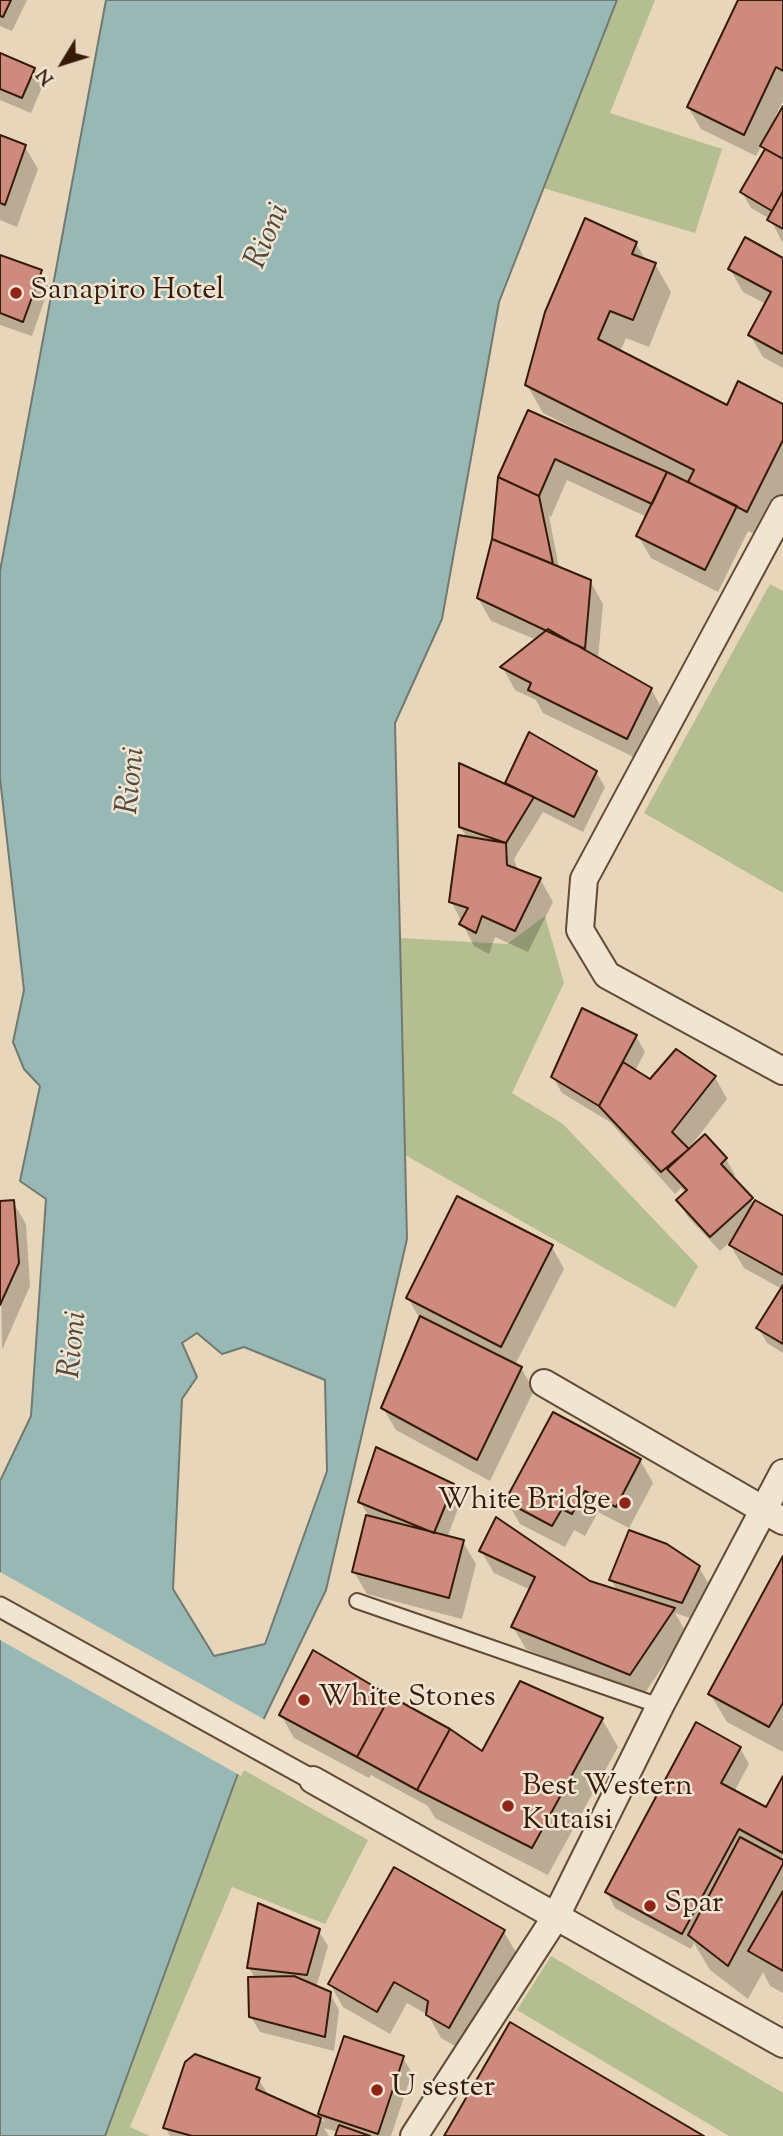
<!DOCTYPE html>
<html>
<head>
<meta charset="utf-8">
<style>
	body { margin:0 }
	#map { position:relative; width:783px; height:2136px; overflow:hidden; background:#e8d6ba; font-family:"Sorts Mill Goudy",serif }
	canvas { display:block }
	.north { position:absolute; left:28px; top:28px; width:70px; height:70px; -webkit-text-stroke:5px #f0e4d2; paint-order:stroke; rotate:232deg; font-size:19px; font-weight:700; line-height:28px; text-align:center; color:#371b08 }
	.north::after { content:''; display:block; margin:auto; width:24px; height:32px; background:#371b08; clip-path:polygon(50% 0,100% 100%,50% 72%,0 100%) }
</style>
</head>
<body>
<div id="map">
<canvas width="783" height="2136"></canvas>
<div class="north">N</div>
</div>
<script>
const ctx = document.querySelector('canvas').getContext('2d');
ctx.lineJoin = 'round';
function paint(path, color) { ctx.fillStyle = color; ctx.fill(path, 'evenodd'); }
const toPath = rows => new Path2D(rows.map(r => 'M' + r).join(''));
function trace(path, color, width, dash) { ctx.strokeStyle = color; ctx.lineWidth = width; ctx.lineCap = dash ? 'butt' : 'round'; ctx.setLineDash(dash || []); ctx.stroke(path); }
function drawText(font, color, halo, rows, align = 'center') {
  ctx.font = font + ' "Sorts Mill Goudy",serif'; ctx.lineWidth = 5; ctx.setLineDash([]); ctx.textBaseline = 'middle'; ctx.strokeStyle = halo; ctx.fillStyle = color; for (const [text, x, y, turn = 0] of rows) {
    ctx.save(); ctx.translate(x, y); ctx.rotate((+turn || 0) * Math.PI / 180); ctx.textAlign = isNaN(turn) ? turn : align; if (halo) ctx.strokeText(text, 0, 0); ctx.fillText(text, 0, 0); ctx.restore();
  }
}
paint(toPath([
	[617,0,655,0,610,113,722,149,695,233,543,188],
	[770,584,783,591,783,893,644,813],
	[545,916,564,983,512,1093,563,1124,698,1266,675,1308,405,1155,400,938,507,944],
	[240,1768,368,1840,325,1924,232,1887,130,2127,150,2136,105,2136],
	[551,1956,783,2093,783,2136,729,2136,517,2010]
]), '#b5be90');
const water = toPath([
	[106,0,617,0,499,302,442,619,395,723,407,1239,326,1590,240,1768,105,2136,0,2136,0,1481,31,1416,46,1199,20,1181,40,1086,24,1069,13,1042,24,990,0,778,0,571,106,0],
	[197,1333,222,1354,244,1347,325,1380,327,1471,265,1644,214,1656,173,1589,182,1399,197,1377,182,1343,197,1333]
]);
paint(water, '#98b8b5');
trace(water, '#717970', 2);
paint(toPath([
	[0,1572,267,1721,241,1776,0,1640]
]), '#e8d6ba');
paint(toPath([
	[0,0,27,0,12,31,0,26],
	[740,0,783,1,783,101,775,117,778,118,783,110,783,243,770,219,751,208,742,192,765,152,762,145,756,156,701,129,688,107],
	[0,55,34,69,43,85,31,113,0,100],
	[0,137,25,147,38,169,17,227,0,220],
	[636,243,646,261,655,264,671,292,649,347,626,338,620,352,728,408,783,406,783,499,763,539,748,531,718,592,651,558,638,536,647,517,567,480,551,517,549,516,559,568,590,581,603,604,598,658,651,689,664,712,640,760,543,713,536,700,515,690,503,668,537,640,491,621,478,598,494,539,500,477,588,436,543,413,527,385],
	[705,492,743,508,742,511],
	[0,257,40,271,49,287,32,336,0,325],
	[783,260,783,368,763,357,750,335,766,304,743,292,730,269],
	[596,772,605,787,583,832,543,812,514,859,518,871,540,879,553,902,528,952,495,937,489,954,474,946,451,901,467,838,460,826,511,789,507,782],
	[636,1036,645,1052,635,1071,650,1081,715,1077,727,1099,687,1151,705,1137,726,1159,735,1175,732,1177,754,1204,783,1218,783,1353,767,1343,758,1328,782,1289,744,1268,729,1243,720,1251,687,1216,679,1200,686,1193,681,1188,675,1194,610,1122,562,1093,553,1077],
	[13,1202,26,1224,30,1286,2,1350,0,1203],
	[552,1247,564,1269,515,1365,521,1368,534,1390,490,1481,396,1430,383,1408,420,1319,408,1298],
	[640,1460,653,1483,629,1528,598,1512,585,1536,574,1530,565,1547,520,1524,507,1501],
	[452,1485,461,1501,447,1538,463,1542,476,1564,462,1619,367,1594,354,1572,368,1515,360,1502],
	[481,1551,618,1592,611,1580,699,1567,708,1583,690,1618,675,1613,686,1632,643,1696,526,1649,513,1627,531,1590,494,1573],
	[783,1560,783,1752,727,1722,710,1694],
	[281,1715,483,1753,602,1719,618,1747,548,1875,435,1818,428,1806,371,1775,369,1778,294,1738],
	[740,1748,749,1764,734,1792,767,1810,783,1780,783,1993,770,1986,763,1972,748,1999,710,1970,694,1943,691,1949,615,1908,607,1892],
	[318,1930,328,1946,316,1988,330,1994,339,2010,334,2051,260,2032,251,2017,255,1978,249,1968],
	[504,1932,517,1954,462,2050,441,2038,428,2015,407,2003,390,2034,343,2007,330,1984],
	[403,2058,412,2073,391,2136,337,2136,338,2132,324,2128,329,2136,170,2136,165,2127,259,2080,269,2096,325,2122,320,2114]
]), '#0003');
const building = toPath([
	[0,0,11,0,3,17,0,16,0,0],
	[738,0,783,0,783,71,776,67,744,135,687,107,738,0],
	[0,53,35,68,22,98,0,89,0,53],
	[783,106,783,159,760,146,783,106],
	[0,135,26,145,5,205,0,203,0,135],
	[765,149,783,159,783,191,772,211,740,192,765,149],
	[783,191,783,229,767,220,783,191],
	[585,218,637,242,632,254,656,263,633,320,610,311,598,339,727,405,738,381,783,404,783,440,747,512,688,482,694,470,525,385,545,312,585,218],
	[745,237,783,258,783,354,748,335,771,292,728,269,745,237],
	[0,255,42,270,23,322,0,313,0,255],
	[528,410,667,472,652,504,555,459,539,496,498,477,528,410],
	[667,472,737,506,705,570,636,536,667,472],
	[498,477,539,496,553,564,492,539,498,477],
	[492,539,591,580,585,649,477,598,492,539],
	[548,629,652,688,627,739,528,690,531,683,500,667,548,629],
	[529,732,597,771,574,817,505,783,529,732],
	[459,763,534,797,506,843,459,827,459,763],
	[458,835,506,843,507,865,541,878,515,931,482,916,476,933,459,924,468,908,449,902,458,835],
	[582,1008,637,1035,599,1106,551,1077,582,1008],
	[676,1049,716,1076,672,1132,689,1149,661,1172,599,1106,623,1062,650,1079,676,1049],
	[705,1134,727,1158,721,1164,753,1198,710,1237,676,1200,687,1190,667,1169,705,1134],
	[457,1196,553,1245,501,1347,406,1298,457,1196],
	[14,1200,19,1263,0,1305,0,1201,14,1200],
	[755,1200,783,1216,783,1275,729,1245,755,1200],
	[783,1285,783,1344,756,1328,783,1285],
	[420,1316,522,1367,477,1460,381,1408,420,1316],
	[553,1412,641,1459,616,1507,585,1491,572,1514,562,1509,552,1526,505,1501,553,1412],
	[376,1447,454,1484,434,1533,358,1502,376,1447],
	[366,1515,464,1540,449,1598,352,1572,366,1515],
	[496,1517,590,1581,675,1608,630,1675,511,1627,535,1577,479,1551,496,1517],
	[629,1530,667,1544,700,1566,682,1603,609,1580,629,1530],
	[783,1556,783,1703,769,1727,708,1694,783,1556],
	[313,1650,390,1696,357,1757,279,1715,313,1650],
	[520,1681,603,1718,532,1848,417,1790,450,1729,482,1751,520,1681],
	[390,1696,450,1729,417,1790,357,1757,390,1696],
	[696,1722,741,1747,721,1783,766,1807,783,1776,783,1853,739,1829,682,1934,605,1892,696,1722],
	[740,1837,783,1860,783,1864,728,1966,688,1935,740,1837],
	[394,1867,505,1930,449,2028,426,2015,428,2001,394,1982,377,2012,328,1984,394,1867],
	[783,1891,783,1971,748,1951,783,1891],
	[258,1903,320,1929,307,1975,247,1968,258,1903],
	[294,1976,331,1992,325,2037,249,2017,248,1977,294,1976],
	[510,2022,704,2136,444,2136,510,2022],
	[344,2036,404,2056,378,2134,318,2114,344,2036],
	[195,2054,260,2078,256,2089,321,2118,316,2136,192,2136,163,2128,185,2062,195,2054],
	[339,2125,370,2136,335,2136,339,2125]
]);
paint(building, '#cd8a7d');
trace(building, '#371b08', 2);
const service = toPath([
	[357,1601,660,1706]
]);
const pedestrian = toPath([
	[0,1607,313,1780]
]);
const minor = toPath([
	[783,509,584,879,580,930,607,975,783,1071],
	[544,1383,783,1521],
	[313,1780,783,2044],
	[414,2136,555,1918,660,1706,783,1473]
]);
trace(service, '#634a34', 18);
trace(pedestrian, '#634a34', 23);
trace(minor, '#634a34', 30);
trace(service, '#f0e4d2', 14);
trace(pedestrian, '#f0e4d2', 19);
trace(minor, '#f0e4d2', 26);
for (const [x, y, r, color] of [
	[16,293,7,"#8f2418"],
	[625,1503,7,"#8f2418"],
	[304,1700,7,"#8f2418"],
	[508,1806,7,"#8f2418"],
	[650,1906,7,"#8f2418"],
	[377,2090,7,"#8f2418"]
]) { const dot = new Path2D(); dot.arc(x, y, r, 0, 2 * Math.PI); ctx.fillStyle = color; ctx.fill(dot); trace(dot, '#f0e4d2', 2.5); }
drawText('30px', '#371b08', '#f0e4d2', [
	["Sanapiro Hotel",30,293],
	["White Bridge",611,1503,"right"],
	["White Stones",318,1700],
	["Best Western",522,1789],
	["Kutaisi",522,1823],
	["Spar",664,1906],
	["U sester",391,2090]
], 'left');
drawText('italic 32px', '#544a3c', '#f0e4d2', [
	["Rioni",270,237,-67],
	["Rioni",134,781,-84],
	["Rioni",76,1345,-84]
]);
</script>
</body>
</html>
